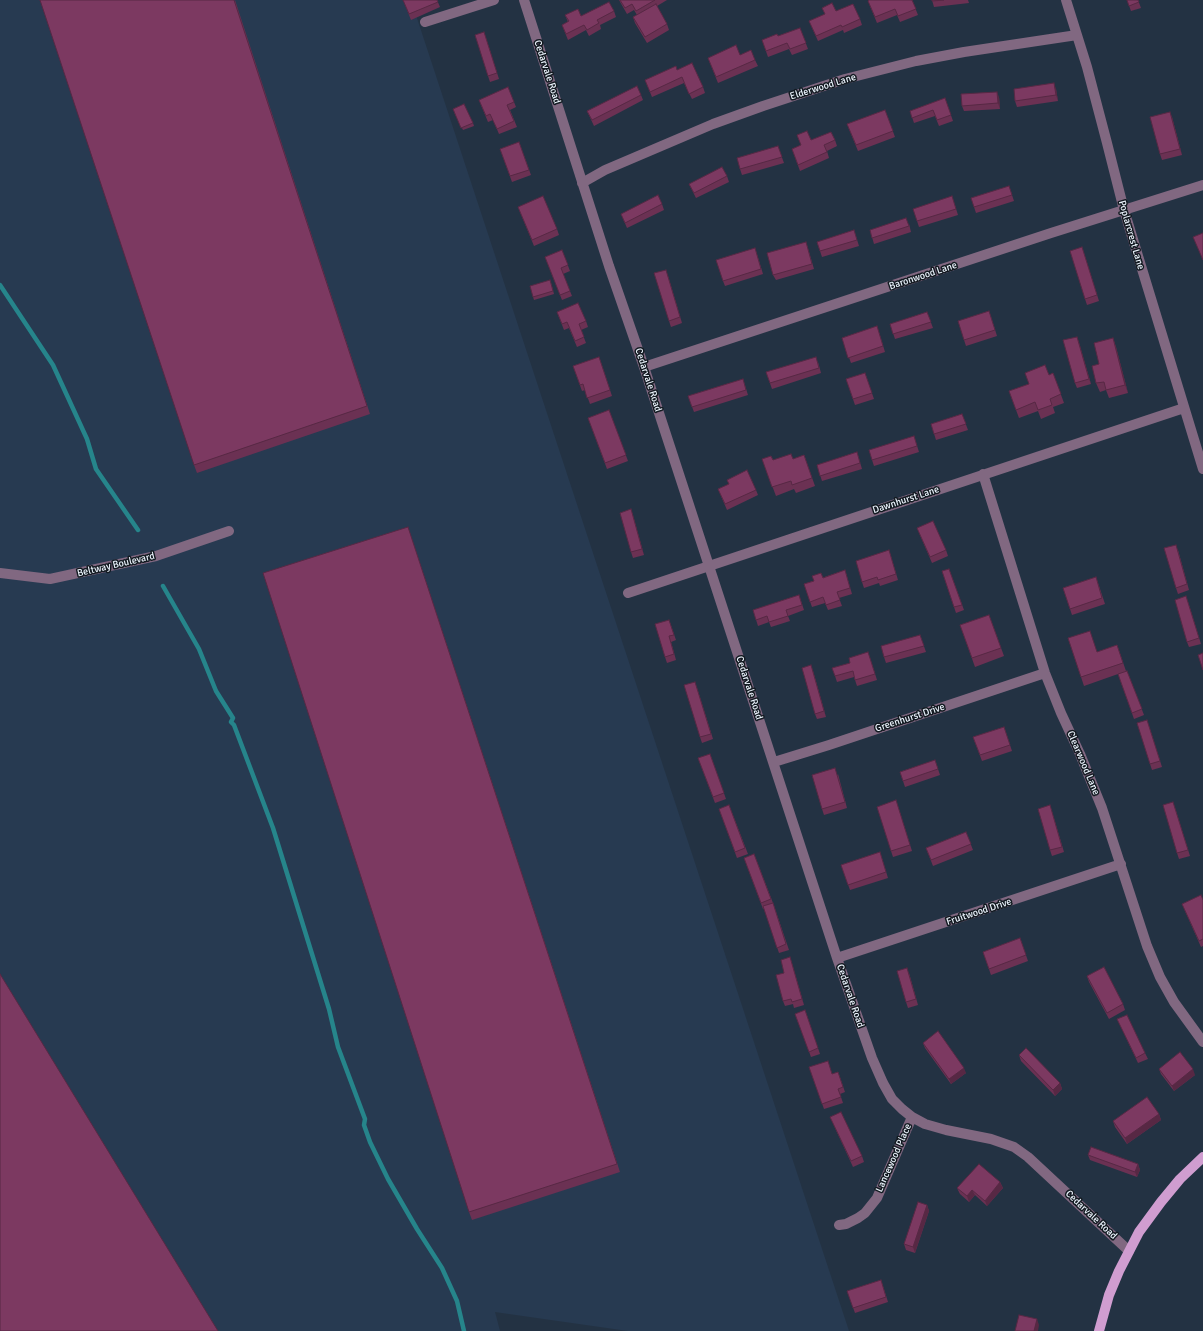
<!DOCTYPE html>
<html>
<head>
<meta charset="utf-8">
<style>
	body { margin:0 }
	canvas { display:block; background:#233243 }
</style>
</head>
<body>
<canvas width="1203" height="1331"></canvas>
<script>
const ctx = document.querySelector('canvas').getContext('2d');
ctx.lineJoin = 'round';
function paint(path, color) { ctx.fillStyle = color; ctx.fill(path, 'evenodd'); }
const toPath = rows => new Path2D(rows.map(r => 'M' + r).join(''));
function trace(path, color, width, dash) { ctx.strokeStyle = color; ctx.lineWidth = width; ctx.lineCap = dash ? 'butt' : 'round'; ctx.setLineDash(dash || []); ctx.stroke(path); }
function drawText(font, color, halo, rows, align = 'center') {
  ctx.font = font + ' Signika,sans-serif'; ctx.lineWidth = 3; ctx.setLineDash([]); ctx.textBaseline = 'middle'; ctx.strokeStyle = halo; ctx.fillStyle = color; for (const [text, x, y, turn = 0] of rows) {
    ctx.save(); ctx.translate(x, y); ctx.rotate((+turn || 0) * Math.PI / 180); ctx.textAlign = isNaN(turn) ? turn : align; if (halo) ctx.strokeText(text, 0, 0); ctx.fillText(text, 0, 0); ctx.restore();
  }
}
paint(toPath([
	[0,0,411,0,849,1331,628,1331,495,1312,500,1331,0,1331]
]), '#273a51');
trace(toPath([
	[0,285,53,365,87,439,96,469,138,530],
	[163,586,199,649,216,691,233,718,231,722,234,725,273,828,329,1009,338,1047,365,1119,364,1125,370,1142,388,1179,417,1229,442,1268,457,1301,464,1331]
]), '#26858b', 4.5);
trace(toPath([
	[524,0,609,266,644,367,837,958,872,1058,883,1083,892,1099,902,1109,912,1117,925,1124,946,1130,991,1139,1014,1147,1028,1157,1129,1251],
	[1066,0,1087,67,1107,143,1124,210,1203,469],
	[425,22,494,0],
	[582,183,605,170,713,124,763,106,845,79,916,61,964,52,1077,35],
	[644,367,1051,233,1203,185],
	[983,474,1045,673,1061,713,1080,754,1102,808,1147,946,1160,977,1174,1002,1203,1042],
	[0,573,50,579,156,556,229,531],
	[628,593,1184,408],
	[774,762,829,745,1045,673],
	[837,958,1121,864],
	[839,1225,846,1224,858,1218,865,1213,877,1198,912,1117]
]), '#816881', 10);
trace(toPath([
	[1099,1331,1109,1295,1119,1271,1139,1232,1161,1202,1180,1179,1203,1157]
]), '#d09dd0', 10);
paint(toPath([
	[235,0,370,414,197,473,194,465],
	[403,0,437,0,440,7,411,20],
	[619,0,667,0,657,6,667,24,669,30,647,43,635,23,633,17,637,15,634,10,627,14],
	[912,0,918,15,900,22,897,15,877,23,868,1],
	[932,0,968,0,969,3,934,7],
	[1127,0,1138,0,1141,8,1131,11],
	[614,11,616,17,600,25,601,29,589,36,586,30,568,40,562,25,568,22,565,15,581,16],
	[836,11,860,19,862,25,844,33,843,30,818,41,809,21],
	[800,28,808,49,792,55,789,49,768,57,762,40,778,36],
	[484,32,499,79,490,82,488,76],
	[740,55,755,60,758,66,718,83,708,58],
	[677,70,703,87,705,93,692,99,684,83,652,97,645,80],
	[1056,89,1058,101,1017,107,1015,101],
	[641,95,643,100,594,126,587,111],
	[999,97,1000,109,964,111,962,106],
	[945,98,953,121,939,126,935,116,914,123,910,111],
	[479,100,514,102,516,107,510,110,517,127,499,134,493,120,488,122],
	[885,110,895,137,858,151,847,124],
	[454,112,473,123,474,126,463,130],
	[1172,117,1182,155,1162,160,1160,154],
	[797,135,811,140,835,140,837,146,827,151,829,158,800,171,792,149,801,145],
	[519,142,531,175,512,182,500,149],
	[780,152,784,163,742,175,740,169],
	[727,176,729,182,696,198,689,184],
	[1009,186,1014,201,976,213,974,207],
	[952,196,958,215,919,227,917,221],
	[662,204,664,210,627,228,621,214],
	[518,207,557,229,559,235,534,246],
	[909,224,911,232,874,244,870,230],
	[854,230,859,246,822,257,817,242],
	[806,242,814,269,776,280,773,275],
	[1082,247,1099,301,1087,305,1085,299],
	[755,248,763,274,725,286,723,281],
	[562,250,570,271,563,274,572,296,562,300,545,257],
	[668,276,682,323,671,327,669,321],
	[551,283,554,294,534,300,533,297],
	[557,312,586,321,588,327,581,330,586,343,577,347,569,328,564,330],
	[927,312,933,328,895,339,890,324],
	[991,317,997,336,966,346,964,340],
	[877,326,885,352,851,363,842,338],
	[1077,337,1091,384,1077,388,1075,383],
	[1113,338,1116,347,1128,393,1109,398,1106,390,1100,392,1096,383],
	[599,357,612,396,590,404,585,390,582,391,573,366],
	[818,362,821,373,772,389,766,372],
	[865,373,874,399,855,405,846,379],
	[1053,373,1064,403,1053,407,1055,413,1041,419,1038,411,1019,418,1009,391,1029,384],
	[743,379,748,395,694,412,688,396],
	[609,410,628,461,607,469,588,418],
	[962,414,968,430,936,440,931,424],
	[914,436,919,452,874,466,872,460],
	[857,452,862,469,822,481,817,465],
	[804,455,815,486,796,493,794,489,776,496,762,459,773,460,793,459],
	[727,480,756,490,758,495,727,510,718,489,729,484],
	[631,509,644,555,633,558,631,552],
	[408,527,620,1172,472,1220,469,1212],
	[917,528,946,550,948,556,932,563],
	[889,550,898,580,880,586,879,583,864,588,862,582],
	[1178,550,1189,590,1178,594,1176,588],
	[949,569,964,610,956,613,942,571],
	[845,570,852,594,839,598,842,606,828,610,825,603,812,607,804,584],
	[1096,577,1105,604,1072,615,1063,588],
	[799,595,804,610,788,616,790,621,771,627,769,622,758,626,753,610],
	[1188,602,1201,644,1189,647,1187,642],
	[989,615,1004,656,975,667,960,625],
	[669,620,676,640,671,642,676,660,667,663,665,657],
	[920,635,926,652,886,663,884,657],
	[1068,638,1097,652,1117,645,1126,671,1127,671,1144,715,1134,719,1118,674,1084,686],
	[870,658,877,680,857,686,854,677,837,682,835,676,850,663],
	[813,671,826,717,817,719,815,714],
	[697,688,713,739,702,743,700,737],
	[1147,720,1162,767,1152,770,1150,764],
	[1004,727,1012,751,982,761,973,737],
	[710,754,726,799,715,803,698,758],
	[935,760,940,775,905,787,900,772],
	[838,774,847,808,824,815,822,809],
	[896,800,912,851,893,857,891,851],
	[729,805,748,854,737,858,719,809],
	[1050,805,1064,852,1052,856,1050,850],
	[1175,808,1190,856,1179,859,1177,853],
	[966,832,973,850,933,866,926,848],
	[880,852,888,878,850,890,841,865],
	[754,854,773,903,789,950,779,953,764,908,763,909,744,858],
	[1203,900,1203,946,1201,947,1182,904],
	[1020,938,1028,961,991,975,983,952],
	[790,957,804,1005,794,1008,793,1004,785,1006,783,1001,784,973],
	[909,973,918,1005,908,1008,906,1002],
	[1087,976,1123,1004,1125,1010,1109,1019,1089,982],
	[805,1010,820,1054,811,1057,795,1014],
	[1117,1019,1145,1053,1148,1059,1138,1063,1120,1025],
	[923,1043,966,1073,951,1084,925,1048],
	[1019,1055,1060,1083,1062,1089,1055,1096,1021,1061],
	[809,1067,832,1074,838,1072,845,1092,840,1094,843,1103,824,1109],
	[1159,1069,1195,1075,1174,1091,1161,1074],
	[1159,1114,1161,1120,1127,1144,1115,1127,1113,1121],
	[830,1117,862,1156,864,1162,853,1167],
	[1088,1155,1138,1164,1140,1170,1137,1177,1090,1160],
	[1000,1182,1003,1188,987,1206,975,1195,969,1202,960,1194,957,1188],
	[927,1205,929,1211,915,1253,906,1250,904,1244],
	[881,1280,888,1302,855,1313,847,1291]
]), '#6b3153');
paint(toPath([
	[1054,83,1056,89,1058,101,1056,95],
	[997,92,999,97,1000,109,998,103],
	[1170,112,1172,117,1182,155,1180,149],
	[1077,337,1079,342,1091,384,1089,379],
	[1113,338,1116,347,1128,393,1125,385],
	[631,509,633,515,644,555,642,549],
	[811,665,813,671,826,717,824,711],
	[790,957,792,963,804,1005,802,999],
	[964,1068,966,1073,951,1084,949,1079],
	[1193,1069,1195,1075,1174,1091,1172,1086],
	[1060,1083,1062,1089,1055,1096,1053,1090],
	[1159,1114,1161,1120,1127,1144,1125,1138],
	[1138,1164,1140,1170,1137,1177,1135,1172],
	[1000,1182,1003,1188,987,1206,985,1201],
	[972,1190,975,1195,969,1202,967,1196],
	[927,1205,929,1211,915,1253,913,1247],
	[1037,1319,1039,1325,1038,1331,1034,1331]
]), '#572844');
const building = toPath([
	[40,0,234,0,367,406,194,465,40,0],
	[403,0,437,0,438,2,409,14,403,0],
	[620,0,655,0,636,11,632,4,625,8,620,0],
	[869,0,912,0,916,9,898,16,895,9,875,17,868,1,869,0],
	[932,0,944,0,932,1,932,0],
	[1127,0,1138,0,1139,2,1129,6,1127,0],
	[609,2,614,11,597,20,599,23,587,30,584,25,566,34,562,25,569,21,565,15,578,9,581,16,609,2],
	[832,3,836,11,853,4,860,19,842,27,841,25,816,36,809,21,825,14,822,8,832,3],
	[656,4,667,24,645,37,633,17,656,4],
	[800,28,806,43,790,49,787,43,766,51,762,40,777,34,778,36,800,28],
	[484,32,497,73,488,76,475,35,484,32],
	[736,45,740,55,751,50,755,60,716,77,708,58,736,45],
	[692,63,703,87,689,94,682,77,650,92,645,80,676,66,677,70,692,63],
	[1054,83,1056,95,1015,101,1014,89,1054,83],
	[637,86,641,95,592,120,587,111,637,86],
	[508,87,514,102,507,105,514,121,497,129,490,114,486,116,479,100,508,87],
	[997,92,998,103,962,106,961,94,997,92],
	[945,98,951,115,937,120,933,110,912,118,910,111,945,98],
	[464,104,473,123,461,128,453,109,464,104],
	[885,110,893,131,856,145,847,124,885,110],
	[1170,112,1180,149,1160,154,1150,117,1170,112],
	[807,131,811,140,831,132,835,140,824,145,827,152,798,165,792,149,801,145,797,135,807,131],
	[519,142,529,170,510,176,500,149,519,142],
	[778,146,782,157,740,169,737,158,778,146],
	[722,167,727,176,694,193,689,184,722,167],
	[1009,186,1012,195,974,207,971,198,1009,186],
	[658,195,662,204,625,223,621,214,658,195],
	[543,196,557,229,532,240,518,207,543,196],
	[952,196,956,209,917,221,913,209,952,196],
	[906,218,909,226,872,238,870,230,906,218],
	[854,230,857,240,820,251,817,242,854,230],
	[1203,233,1203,260,1193,237,1203,233],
	[806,242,812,264,773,275,767,253,806,242],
	[1082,247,1097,295,1085,299,1070,251,1082,247],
	[755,248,761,269,723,281,716,260,755,248],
	[562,250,568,265,561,268,570,291,560,295,545,257,562,250],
	[666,270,680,317,669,321,654,273,666,270],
	[550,280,553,291,533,297,530,286,550,280],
	[578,303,586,321,579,324,584,337,575,341,567,322,562,324,557,312,578,303],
	[989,311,995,330,964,340,958,321,989,311],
	[927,312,931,322,893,334,890,324,927,312],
	[877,326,883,346,848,358,842,338,877,326],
	[1077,337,1089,379,1075,383,1063,340,1077,337],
	[1113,338,1125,385,1106,390,1104,382,1096,383,1092,366,1099,364,1094,343,1113,338],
	[599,357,610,390,587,398,583,384,580,385,573,366,599,357],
	[816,357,819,368,770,383,766,372,816,357],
	[1045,365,1049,375,1053,373,1061,394,1050,399,1052,405,1038,410,1035,402,1016,410,1009,391,1029,384,1025,373,1045,365],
	[865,373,872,393,853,399,846,379,865,373],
	[743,379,746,390,692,407,688,396,743,379],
	[609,410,626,455,605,463,588,418,609,410],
	[962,414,966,424,934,434,931,424,962,414],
	[914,436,917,446,872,460,869,450,914,436],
	[857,452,860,463,820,476,817,465,857,452],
	[791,454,793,459,804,455,812,478,792,485,791,481,772,487,762,459,771,456,773,460,791,454],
	[747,470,756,490,725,504,718,489,729,484,727,480,747,470],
	[631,509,642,549,631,552,620,513,631,509],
	[933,521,946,550,930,557,917,528,933,521],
	[408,527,617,1164,469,1212,263,573,408,527],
	[1176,545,1187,584,1176,588,1164,548,1176,545],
	[889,550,896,574,878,580,877,577,862,582,856,561,889,550],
	[949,569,962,605,954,607,942,571,949,569],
	[845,570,850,588,837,592,840,600,826,605,823,597,810,602,804,584,814,581,812,576,821,573,823,578,845,570],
	[1096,577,1102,598,1070,609,1063,588,1096,577],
	[799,595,802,605,786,610,788,616,769,622,767,616,756,620,753,610,799,595],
	[1186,596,1199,638,1187,642,1175,600,1186,596],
	[989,615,1001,648,972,658,960,625,989,615],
	[669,620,674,635,669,636,674,654,665,657,655,624,669,620],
	[1090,631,1097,652,1117,645,1123,663,1081,677,1068,638,1090,631],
	[920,635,924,646,884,657,881,646,920,635],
	[868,652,875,674,855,680,853,671,835,676,832,668,850,663,849,658,868,652],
	[1203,653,1203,670,1198,655,1203,653],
	[811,665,824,711,815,714,802,668,811,665],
	[1127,671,1142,709,1132,713,1118,674,1127,671],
	[695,682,711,734,700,737,684,685,695,682],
	[1147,720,1160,761,1150,764,1137,723,1147,720],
	[1004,727,1010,745,980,755,973,737,1004,727],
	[710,754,724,793,713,797,698,758,710,754],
	[935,760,938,769,903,781,900,772,935,760],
	[835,768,845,802,822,809,812,775,835,768],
	[896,800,910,845,891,851,877,807,896,800],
	[1173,802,1188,850,1177,853,1163,805,1173,802],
	[729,805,745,848,735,852,719,809,729,805],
	[1050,805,1062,847,1050,850,1038,809,1050,805],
	[966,832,971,844,931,860,926,848,966,832],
	[880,852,886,872,848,885,841,865,880,852],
	[754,854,771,899,761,903,744,858,754,854],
	[1201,895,1203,900,1203,939,1199,941,1182,904,1201,895],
	[773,903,786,944,777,948,763,906,773,903],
	[1020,938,1026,955,989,969,983,952,1020,938],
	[790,957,802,999,792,1002,791,999,783,1001,776,975,784,973,781,960,790,957],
	[1104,967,1123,1004,1107,1013,1087,976,1104,967],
	[907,968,916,999,906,1002,897,971,907,968],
	[0,974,218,1331,0,1331,0,974],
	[805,1010,818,1048,809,1052,795,1014,805,1010],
	[1127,1015,1145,1053,1136,1058,1117,1019,1127,1015],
	[938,1031,964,1068,949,1079,923,1043,938,1031],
	[1026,1048,1060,1083,1053,1090,1019,1055,1026,1048],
	[1180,1052,1193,1069,1172,1086,1159,1069,1180,1052],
	[828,1061,832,1074,838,1072,843,1087,838,1089,841,1097,822,1104,809,1067,828,1061],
	[1147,1097,1159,1114,1125,1138,1113,1121,1147,1097],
	[841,1112,862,1156,851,1161,830,1117,841,1112],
	[1091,1147,1138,1164,1135,1172,1088,1155,1091,1147],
	[979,1164,1000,1182,985,1201,972,1190,967,1196,957,1188,979,1164],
	[918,1202,927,1205,913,1247,904,1244,918,1202],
	[881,1280,886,1297,853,1308,847,1291,881,1280],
	[1019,1315,1037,1319,1034,1331,1015,1331,1019,1315]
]);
paint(building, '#7c3961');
trace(building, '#572844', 1);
drawText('10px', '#edf5fe', '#131a21', [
	["Cedarvale Road",547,72,72],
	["Elderwood Lane",823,87,-17],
	["Poplarcrest Lane",1131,235,74],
	["Baronwood Lane",923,276,-18],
	["Cedarvale Road",648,380,72],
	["Dawnhurst Lane",906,500,-18],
	["Beltway Boulevard",116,565,-13],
	["Cedarvale Road",749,688,72],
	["Greenhurst Drive",910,718,-18],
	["Clearwood Lane",1083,763,67],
	["Fruitwood Drive",979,912,-18],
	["Cedarvale Road",850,996,71],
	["Lancewood Place",894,1158,-66],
	["Cedarvale Road",1091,1215,43]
]);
</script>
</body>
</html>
